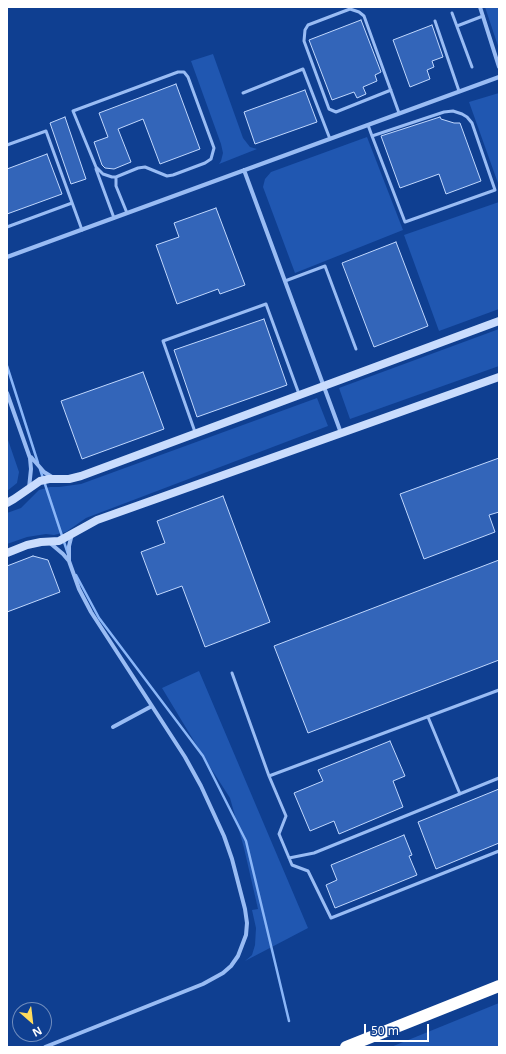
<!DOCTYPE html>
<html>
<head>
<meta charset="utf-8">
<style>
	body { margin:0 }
	#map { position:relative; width:506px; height:1054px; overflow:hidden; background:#0f3f91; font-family:"Noto Sans",sans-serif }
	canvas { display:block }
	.frame { position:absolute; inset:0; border:8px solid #fff; pointer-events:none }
	.north { position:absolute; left:12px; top:1002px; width:40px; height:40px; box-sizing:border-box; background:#0f3f91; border:1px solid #6f8cbd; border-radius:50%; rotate:152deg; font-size:11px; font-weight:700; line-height:16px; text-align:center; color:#fff }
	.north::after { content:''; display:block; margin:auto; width:14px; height:18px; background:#ffdb5c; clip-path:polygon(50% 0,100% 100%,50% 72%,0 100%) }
	.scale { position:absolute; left:364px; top:1024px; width:65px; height:18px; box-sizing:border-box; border:2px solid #fff; border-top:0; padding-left:5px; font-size:12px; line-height:14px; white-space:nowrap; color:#fff; -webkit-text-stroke:3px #0f3f91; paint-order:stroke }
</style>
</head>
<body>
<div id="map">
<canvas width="506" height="1054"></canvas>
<div class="frame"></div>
<div class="north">N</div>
<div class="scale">50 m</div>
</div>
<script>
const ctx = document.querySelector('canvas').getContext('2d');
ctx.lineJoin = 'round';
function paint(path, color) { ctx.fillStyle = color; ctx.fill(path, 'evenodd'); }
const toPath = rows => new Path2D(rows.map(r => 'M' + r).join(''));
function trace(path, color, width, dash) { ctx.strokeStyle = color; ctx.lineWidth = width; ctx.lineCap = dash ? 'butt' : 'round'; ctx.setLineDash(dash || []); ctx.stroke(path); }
paint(toPath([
	[485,7,499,7,499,49],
	[213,54,243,138,250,147,257,149,219,164,221,161,223,153,221,144,191,61],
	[499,93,499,186,469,102],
	[367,137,403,230,295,273,263,187,265,179,271,172],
	[499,202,499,309,439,331,404,235],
	[499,329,499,366,350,419,339,388],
	[317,398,328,426,86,518,66,532,54,535,46,534,27,537,7,544,7,513,21,508,39,490,50,487,59,487,81,484],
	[7,437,19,472,17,483,7,491],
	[199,671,308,928,245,961,252,955,255,945,256,928,252,910,258,909,244,848,230,798,203,756,162,688],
	[499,1003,499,1047,391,1047]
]), '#2057b1');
trace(toPath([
	[7,366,38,463],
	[40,469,68,554],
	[76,575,99,618,203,756,246,841,289,1021]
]), '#8ab6f8', 2.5);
const building = toPath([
	[361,20,381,72,375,75,377,81,363,87,366,94,357,98,354,92,332,100,309,40,361,20],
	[432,25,443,57,432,61,434,67,427,70,430,79,410,87,393,40,432,25],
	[176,84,200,149,160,164,143,119,118,129,131,162,114,169,105,168,102,165,94,142,108,137,99,113,176,84],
	[305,90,317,122,255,144,244,112,305,90],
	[65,117,86,179,71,184,50,123,65,117],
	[440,117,441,119,454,123,460,123,481,181,446,194,439,174,400,188,381,136,440,117],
	[47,154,62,194,7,214,7,169,47,154],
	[216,208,245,285,220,294,218,289,177,304,156,245,179,237,174,223,216,208],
	[396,242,428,326,374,347,342,263,396,242],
	[264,319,287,385,197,417,174,350,264,319],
	[143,372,164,429,82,459,61,401,143,372],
	[499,458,499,512,489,515,495,532,424,559,400,494,499,458],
	[223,496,270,622,205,647,182,586,157,595,141,552,165,543,157,521,223,496],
	[33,556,48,560,60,592,7,612,7,566,33,556],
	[499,560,499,660,308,733,274,646,499,560],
	[390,741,405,776,393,781,403,807,339,834,334,821,310,831,294,793,323,781,318,770,390,741],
	[499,789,499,843,436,869,418,822,499,789],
	[404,835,412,855,409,856,417,875,335,908,326,885,337,880,331,865,404,835]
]);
paint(building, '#3365b9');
trace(building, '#c1d8fe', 1);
trace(toPath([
	[452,13,472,67],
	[435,21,459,91],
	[457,26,483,16],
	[178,72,184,72,188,77,214,148,211,159,205,163,173,175,167,176,145,167,138,168,116,177,112,177,103,174,96,167,73,111,178,72],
	[391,90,336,112,329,109,304,41,305,30,308,25,350,9,359,12,364,16,399,113],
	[243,93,303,69,330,139],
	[368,125,372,136,405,222,495,190,472,123,467,117,462,114,453,111,444,112,372,136],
	[7,145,46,131,82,230],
	[96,169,114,218],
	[116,177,116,186,127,213],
	[7,227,72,203],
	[285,281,325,266,356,349],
	[195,432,163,341,266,304,299,394],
	[232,673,269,776],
	[499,690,269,776,286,816,279,834,292,865,308,871,331,918,499,851],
	[428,717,460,794],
	[289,858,314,853,499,778]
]), '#99bcf4', 3);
trace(toPath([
	[480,7,499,67],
	[244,170,341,433],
	[7,257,499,77],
	[7,393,30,458,31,469,29,488],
	[31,457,44,472,52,477],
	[69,561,69,546,72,534],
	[113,727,152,706],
	[45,1047,203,984,223,973,231,966,238,956,246,935,247,923,245,909,232,859,224,836,201,786,185,757,91,612,79,589,69,561,63,554,50,543]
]), '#99bcf4', 4);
trace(toPath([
	[7,503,14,499,40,481,49,479,69,479,81,476,499,321],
	[7,553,27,545,41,542,59,541,97,520,499,377]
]), '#c9dcfd', 8);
trace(toPath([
	[346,1047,499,986]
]), '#fff', 12);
</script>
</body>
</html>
